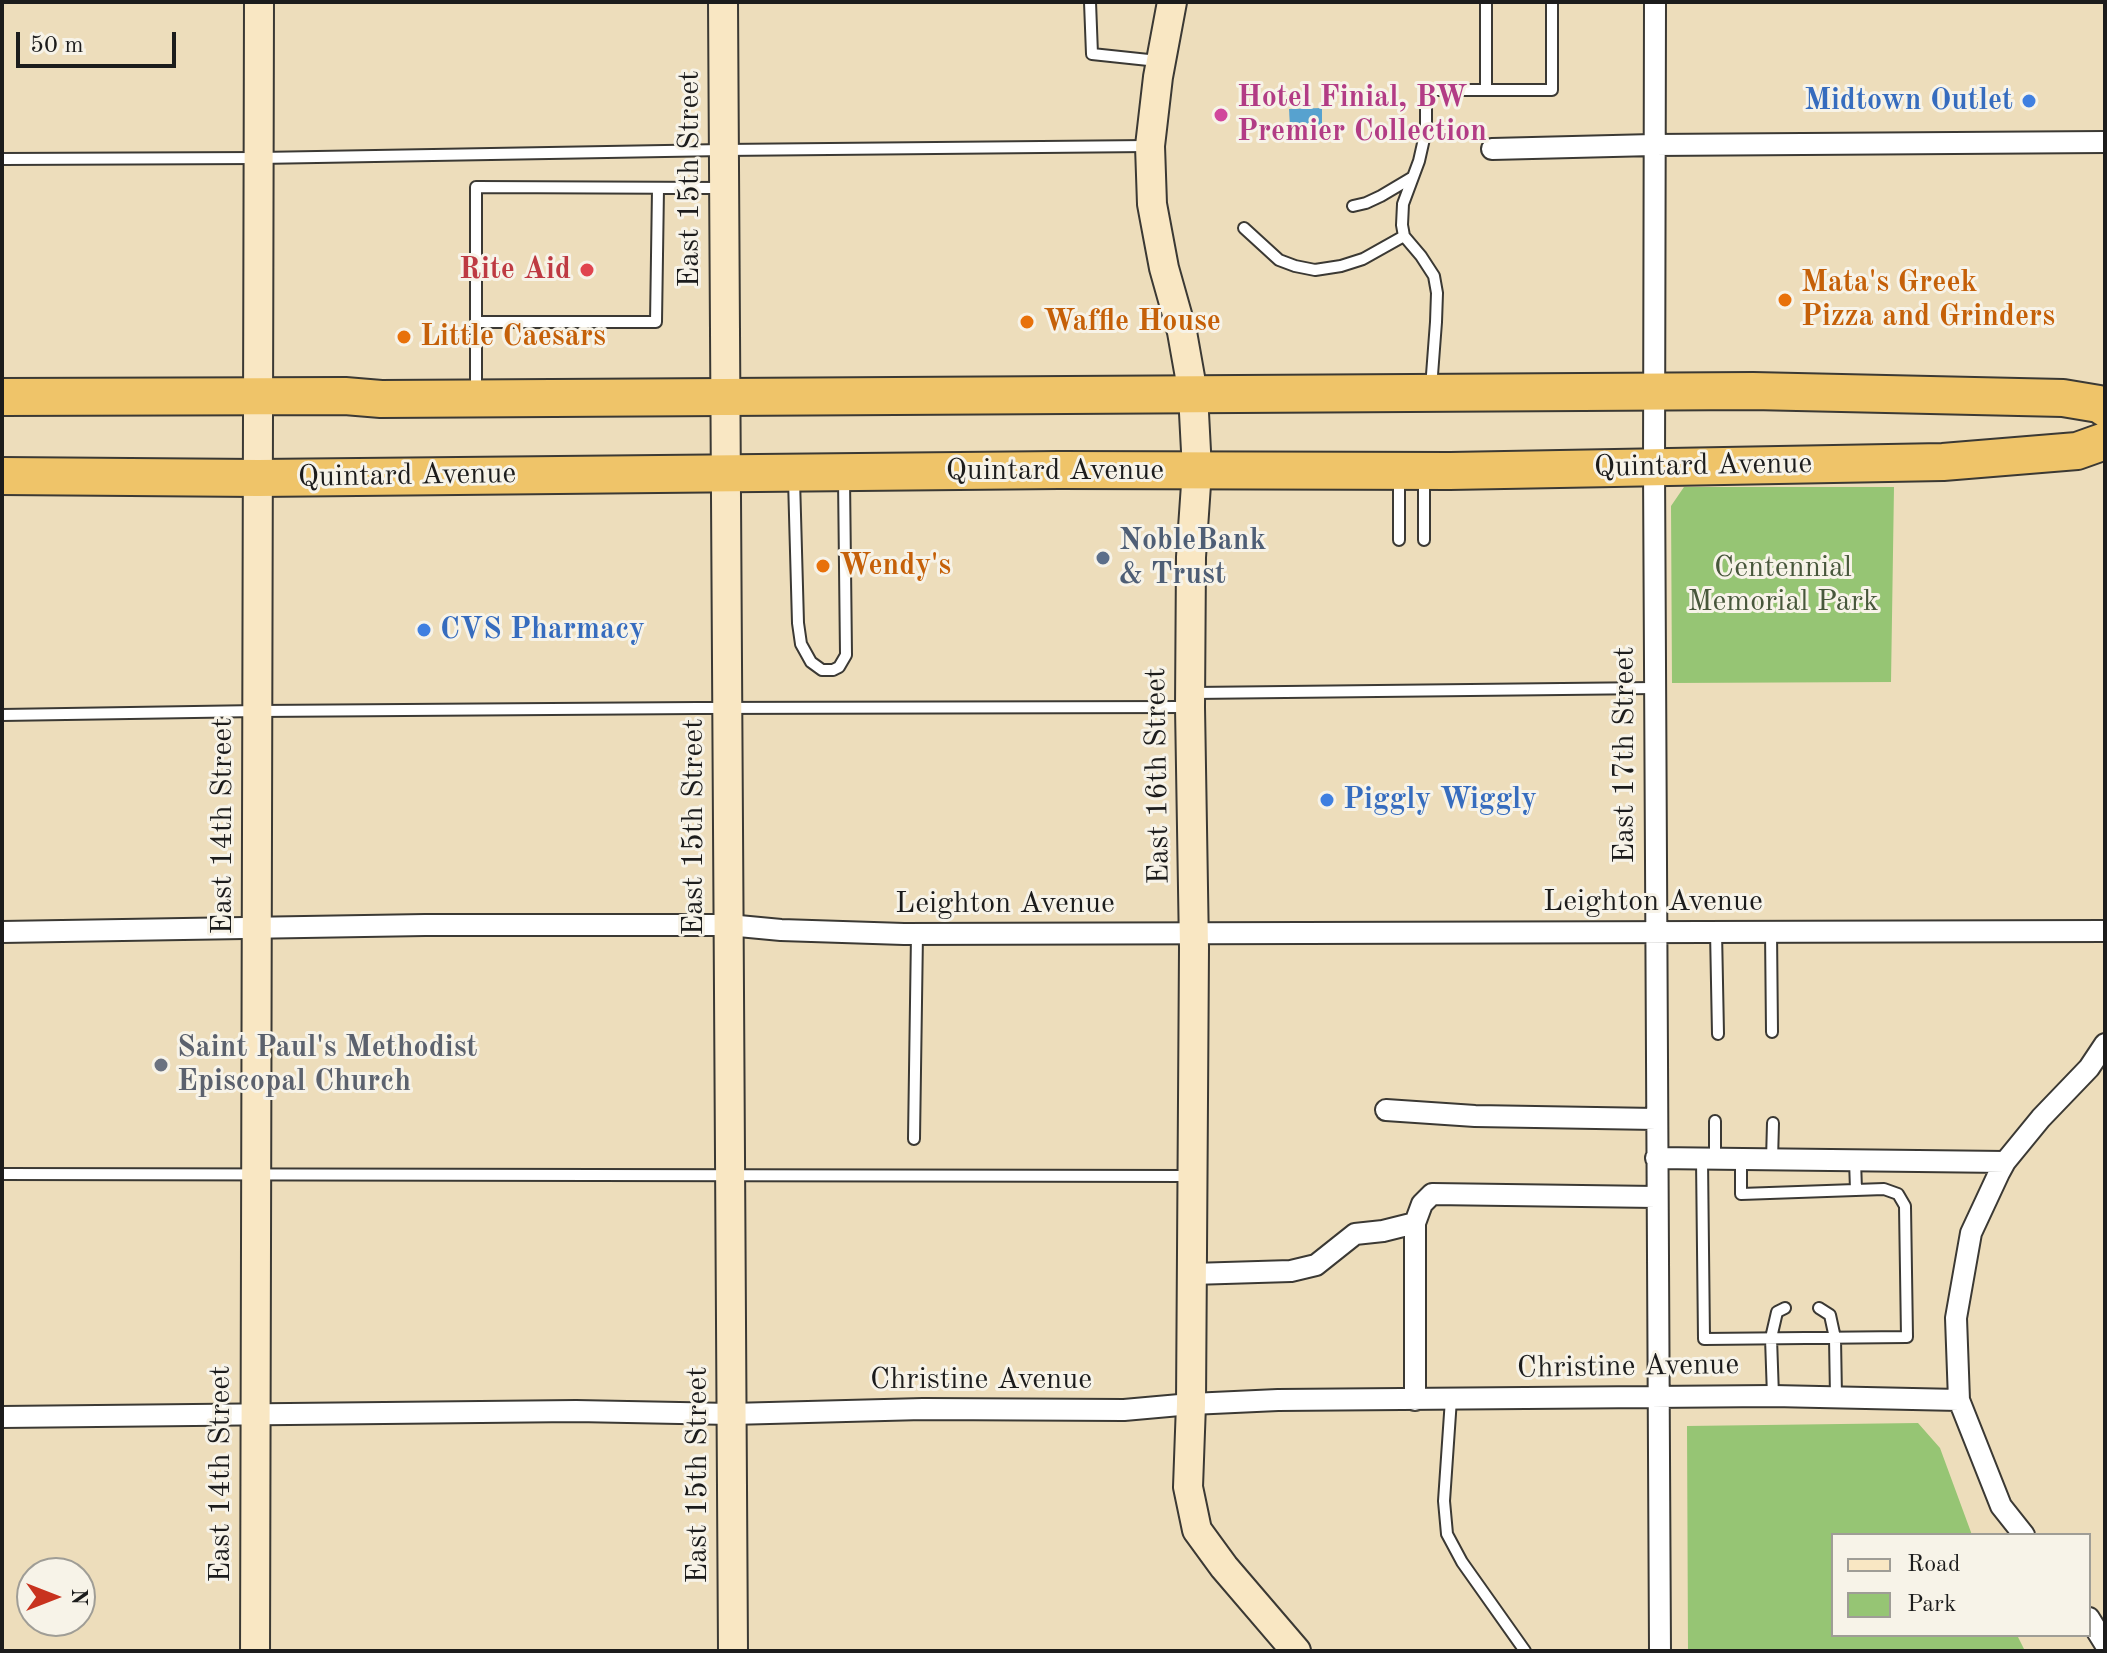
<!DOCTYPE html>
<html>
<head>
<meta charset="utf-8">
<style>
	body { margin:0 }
	#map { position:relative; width:2107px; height:1653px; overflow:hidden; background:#edddbb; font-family:"Old Standard TT",serif }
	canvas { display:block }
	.frame { position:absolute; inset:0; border:4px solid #1c1c1c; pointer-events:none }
	.legend { position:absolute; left:1831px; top:1533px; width:260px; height:104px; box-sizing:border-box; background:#f7f3e8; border:2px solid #9f9d96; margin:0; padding:10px 14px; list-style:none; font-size:24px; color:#1c1c1c }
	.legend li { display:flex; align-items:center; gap:16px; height:40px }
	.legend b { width:40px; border:2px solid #9f9d96 }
	.north { position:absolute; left:16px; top:1557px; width:80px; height:80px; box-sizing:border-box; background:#f7f3e8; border:2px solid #9f9d96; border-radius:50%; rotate:90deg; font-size:22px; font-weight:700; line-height:32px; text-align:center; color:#1c1c1c }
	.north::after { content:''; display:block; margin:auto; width:28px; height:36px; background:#c8321e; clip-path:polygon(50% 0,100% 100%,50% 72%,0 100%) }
	.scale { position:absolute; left:16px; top:32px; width:160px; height:36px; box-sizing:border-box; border:4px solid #1c1c1c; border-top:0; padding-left:10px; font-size:24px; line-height:28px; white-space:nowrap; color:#1c1c1c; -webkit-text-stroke:6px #f7f3e8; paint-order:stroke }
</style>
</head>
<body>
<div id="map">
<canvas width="2107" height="1653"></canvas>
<div class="frame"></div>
<ul class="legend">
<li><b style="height:10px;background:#f9e7c3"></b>Road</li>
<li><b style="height:22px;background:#96c574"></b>Park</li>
</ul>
<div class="north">N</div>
<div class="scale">50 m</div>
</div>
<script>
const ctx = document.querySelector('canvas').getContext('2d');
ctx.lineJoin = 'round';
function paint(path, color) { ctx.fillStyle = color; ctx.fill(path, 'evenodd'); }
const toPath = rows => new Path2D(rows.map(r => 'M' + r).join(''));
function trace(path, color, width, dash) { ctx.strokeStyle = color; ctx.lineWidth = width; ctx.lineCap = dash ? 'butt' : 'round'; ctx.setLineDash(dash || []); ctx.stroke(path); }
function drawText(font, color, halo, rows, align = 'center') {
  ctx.font = font + ' "Old Standard TT",serif'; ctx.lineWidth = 6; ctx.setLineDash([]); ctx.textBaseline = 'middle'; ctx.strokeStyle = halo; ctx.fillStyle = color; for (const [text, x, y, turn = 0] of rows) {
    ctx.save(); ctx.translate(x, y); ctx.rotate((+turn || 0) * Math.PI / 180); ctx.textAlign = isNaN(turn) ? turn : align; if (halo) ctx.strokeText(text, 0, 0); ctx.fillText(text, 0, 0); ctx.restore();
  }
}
paint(toPath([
	[1684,487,1894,487,1891,682,1672,683,1671,506],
	[1918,1423,1940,1448,1972,1535,1833,1535,1833,1635,2017,1635,2025,1651,1688,1651,1687,1426]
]), '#96c574');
paint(toPath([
	[1322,108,1322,126,1290,127,1289,109]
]), '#57a2cf');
const lane = toPath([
	[1090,2,1092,54,1158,61],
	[1486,90,1486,2],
	[2,159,259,158,723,150,1148,146],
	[1353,206,1366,203,1381,196,1413,177],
	[1244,228,1279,260,1295,266,1315,270,1341,266,1363,259,1404,236],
	[477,322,656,322,658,189],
	[1431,388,1436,322,1437,293,1434,276,1421,256,1404,236,1402,225,1403,204,1419,161,1426,130,1426,90,1552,90,1552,2],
	[476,393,476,187,722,188],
	[1399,477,1399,540],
	[1424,478,1424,540],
	[794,479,798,623,801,644,811,662,822,670,833,670,839,667,846,655,844,478],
	[1193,693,1655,688],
	[2,715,258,711,698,708,1188,707],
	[1716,931,1718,1034],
	[1771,931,1772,1032],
	[1715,1121,1715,1159],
	[914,1139,917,934],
	[1702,1159,1704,1339,1907,1337,1905,1206,1898,1194,1884,1189,1741,1194,1741,1159],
	[1772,1160,1773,1123],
	[1855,1160,1856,1190],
	[2,1174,1190,1176],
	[1819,1308,1830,1315,1835,1338,1836,1397],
	[1773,1396,1771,1338,1777,1312,1785,1308],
	[1451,1399,1444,1501,1447,1534,1462,1562,1525,1651]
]);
const street = toPath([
	[1655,2,1654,467,1660,1651],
	[1492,149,1653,145,2105,142],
	[2,932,425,925,728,925,781,930,904,934,2105,931],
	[1386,1110,1475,1116,1656,1119],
	[1656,1158,2005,1162],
	[1192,1274,1291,1271,1316,1265,1355,1234,1383,1231,1415,1223],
	[1415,1400,1415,1223,1422,1204,1432,1194,1656,1197],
	[2,1417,576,1411,731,1414,923,1409,1124,1410,1191,1404,1278,1400,1773,1396,1959,1400],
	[2024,1535,2001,1506,1959,1400,1956,1318,1971,1233,1999,1173,2005,1162,2041,1118,2089,1068,2105,1044],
	[2089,1618,2105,1644]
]);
const secondary = toPath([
	[723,2,733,1651],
	[1172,2,1158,77,1150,146,1152,204,1164,268,1182,332,1193,394,1197,470,1191,557,1190,707,1194,948,1191,1404,1188,1487,1197,1530,1224,1567,1296,1651],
	[255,1651,259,2]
]);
const highway = toPath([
	[2,397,345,396,381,399,1753,391,2063,398,2099,404,2105,408],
	[2,476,258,478,1059,470,1450,471,1943,462,2077,451,2105,441]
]);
trace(lane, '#3b3934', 14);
trace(street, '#3b3934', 24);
trace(secondary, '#3b3934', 32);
trace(highway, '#3b3934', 40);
trace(lane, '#fff', 10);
trace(street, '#fff', 20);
trace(secondary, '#f9e7c3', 28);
trace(highway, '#efc469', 36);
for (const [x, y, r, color] of [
	[2029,101,8,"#3f7fe0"],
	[1221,115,8,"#d1479c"],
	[587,270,8,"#e0444e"],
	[1785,300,8,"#e8710a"],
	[1027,322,8,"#e8710a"],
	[404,337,8,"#e8710a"],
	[1103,558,8,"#5c6f8a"],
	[823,566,8,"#e8710a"],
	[424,630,8,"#3f7fe0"],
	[1327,800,8,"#3f7fe0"],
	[161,1065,8,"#6b7280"]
]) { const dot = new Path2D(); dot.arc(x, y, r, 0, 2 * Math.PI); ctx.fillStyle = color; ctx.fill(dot); trace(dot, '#f7f3e8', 3); }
drawText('bold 30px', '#b23c85', '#f7f3e8', [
	["Hotel Finial, BW",1237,98],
	["Premier Collection",1237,132]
], 'left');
drawText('bold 30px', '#366cbe', '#f7f3e8', [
	["Midtown Outlet",2013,101,"right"],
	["CVS Pharmacy",440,630],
	["Piggly Wiggly",1343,800]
], 'left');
drawText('30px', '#1c1c1c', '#f7f3e8', [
	["East 15th Street",690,179,-90],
	["Quintard Avenue",1703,466,-1],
	["Quintard Avenue",1055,471],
	["Quintard Avenue",407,476,-1],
	["East 17th Street",1625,755,-90],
	["East 16th Street",1158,776,-91],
	["East 14th Street",223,826,-90],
	["East 15th Street",694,827,-90],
	["Leighton Avenue",1653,902],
	["Leighton Avenue",1005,904],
	["Christine Avenue",1628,1367,-1],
	["Christine Avenue",981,1380],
	["East 14th Street",221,1474,-90],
	["East 15th Street",698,1475,-90]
]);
drawText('bold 30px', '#be3a42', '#f7f3e8', [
	["Rite Aid",571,270]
], 'right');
drawText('bold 30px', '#c56008', '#f7f3e8', [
	["Mata's Greek",1801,283],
	["Pizza and Grinders",1801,317],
	["Waffle House",1043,322],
	["Little Caesars",420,337],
	["Wendy's",839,566]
], 'left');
drawText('bold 30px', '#4e5e75', '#f7f3e8', [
	["NobleBank",1119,541],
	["& Trust",1119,575]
], 'left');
drawText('30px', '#47573b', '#f7f3e8', [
	["Centennial",1783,568],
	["Memorial Park",1783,602]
]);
drawText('bold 30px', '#5b616d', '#f7f3e8', [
	["Saint Paul's Methodist",177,1048],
	["Episcopal Church",177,1082]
], 'left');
</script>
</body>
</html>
